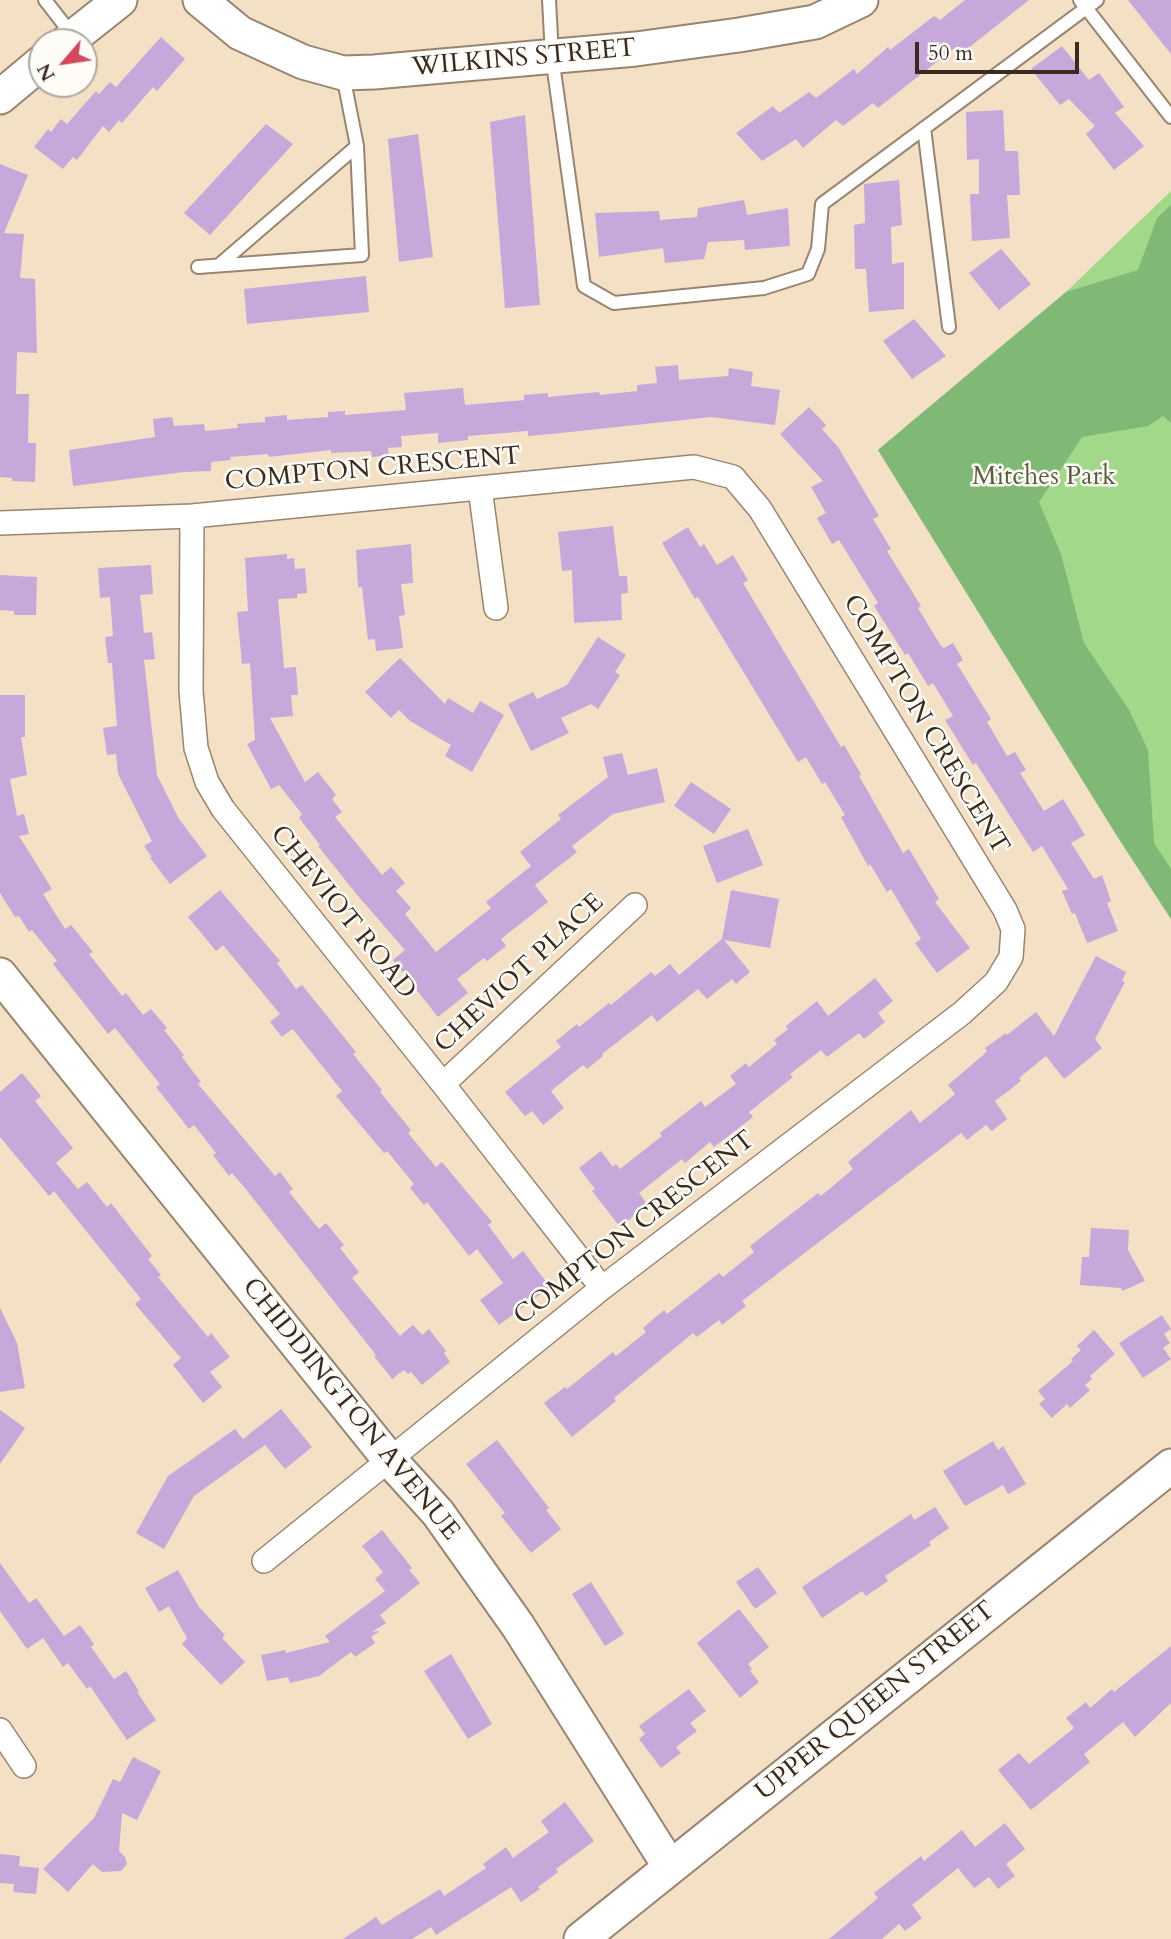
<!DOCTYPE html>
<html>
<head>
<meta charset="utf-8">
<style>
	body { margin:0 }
	#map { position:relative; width:1171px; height:1939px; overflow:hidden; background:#f4e0c4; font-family:Cardo,serif }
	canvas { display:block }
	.north { position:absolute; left:28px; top:28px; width:70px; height:70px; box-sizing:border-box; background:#fdfcf7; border:2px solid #afa8a0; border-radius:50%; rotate:241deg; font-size:19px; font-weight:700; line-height:28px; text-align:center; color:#3b2a1e }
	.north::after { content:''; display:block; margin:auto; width:24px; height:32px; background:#d1495b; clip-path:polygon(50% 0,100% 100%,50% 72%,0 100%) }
	.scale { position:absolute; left:915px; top:42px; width:164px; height:32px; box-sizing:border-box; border:4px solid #3b2a1e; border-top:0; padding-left:9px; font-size:21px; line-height:24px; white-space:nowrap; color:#3b2a1e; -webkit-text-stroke:5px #fdfcf7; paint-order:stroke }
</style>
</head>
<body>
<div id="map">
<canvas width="1171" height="1939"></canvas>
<div class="north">N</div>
<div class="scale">50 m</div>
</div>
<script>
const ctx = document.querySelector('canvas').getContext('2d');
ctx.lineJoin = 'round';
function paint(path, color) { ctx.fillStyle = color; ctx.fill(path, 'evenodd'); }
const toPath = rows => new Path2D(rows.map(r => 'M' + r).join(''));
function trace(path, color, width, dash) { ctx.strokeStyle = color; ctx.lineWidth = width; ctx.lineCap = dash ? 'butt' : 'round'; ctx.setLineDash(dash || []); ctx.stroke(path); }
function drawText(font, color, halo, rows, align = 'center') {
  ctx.font = font + ' Cardo,serif'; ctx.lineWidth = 5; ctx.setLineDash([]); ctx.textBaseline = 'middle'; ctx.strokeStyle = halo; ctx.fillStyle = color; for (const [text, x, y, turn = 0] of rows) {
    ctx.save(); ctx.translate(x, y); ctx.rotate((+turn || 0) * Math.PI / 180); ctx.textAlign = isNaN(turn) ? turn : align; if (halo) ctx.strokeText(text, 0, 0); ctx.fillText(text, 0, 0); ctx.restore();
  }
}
paint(toPath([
	[1171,191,1171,919,1117,836,878,450,1066,292]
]), '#a1d88a');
paint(toPath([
	[1171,205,1171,423,1163,416,1148,426,1082,437,1039,502,1061,554,1084,643,1129,710,1148,750,1154,843,1171,869,1171,919,1117,836,878,450,1066,292,1138,270,1157,218]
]), '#80b876');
paint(toPath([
	[965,0,1029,0,962,53,957,46,878,108,873,103,843,126,836,120,803,148,796,139,762,161,736,133,773,106,779,113,809,92,816,98,854,69,857,74,888,47,890,50,934,16,940,20],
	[1128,0,1171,0,1171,54],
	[161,37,185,59,157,91,153,87,122,123,119,120,109,132,103,126,77,160,73,157,63,169,34,147,48,129,51,132,61,119,67,124,96,91,99,94,110,82,116,87],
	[1062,46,1089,80,1099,73,1124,107,1115,113,1144,146,1114,170,1086,134,1095,126,1069,99,1060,105,1031,69],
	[1003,110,1005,151,1018,151,1020,195,1007,195,1010,238,972,241,970,194,979,194,979,159,967,160,966,112],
	[525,115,540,305,505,308,490,122],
	[266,124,293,144,210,235,184,213],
	[418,134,433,257,399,262,388,139],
	[0,164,28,175,4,233,24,234,20,278,35,279,37,353,17,352,16,394,29,394,28,443,36,443,35,482,12,481,12,478,0,477],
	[899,180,902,225,891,227,892,264,904,262,904,309,869,312,866,269,855,269,854,225,865,223,864,184],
	[744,200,747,215,788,208,790,246,745,250,744,240,708,242,704,259,665,263,663,248,599,257,595,213,659,211,660,220,697,217,698,208],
	[1001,249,1031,284,999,310,969,273],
	[366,276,369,312,247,324,244,289],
	[914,319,946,356,912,379,883,341],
	[678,365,679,380,728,376,729,368,753,372,751,386,780,390,775,425,711,417,551,434,528,436,528,431,468,436,468,440,438,443,438,433,401,436,402,447,388,448,389,455,372,457,371,451,331,453,331,450,269,457,268,454,230,457,231,460,211,462,211,471,184,472,73,486,69,450,155,437,153,419,172,417,174,426,204,424,205,431,238,428,237,424,265,422,265,417,287,415,287,420,328,417,328,412,345,411,345,415,406,410,404,393,463,388,465,405,524,400,524,395,548,393,548,397,599,392,600,395,637,391,637,385,657,383,655,367],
	[809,407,826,425,822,429,838,447,879,516,873,519,891,549,887,551,921,606,918,608,941,646,944,648,953,643,963,660,957,664,991,719,987,722,1007,756,1015,752,1026,770,1020,773,1044,811,1063,799,1085,835,1071,843,1094,879,1102,875,1111,901,1107,903,1118,931,1087,943,1075,913,1072,914,1062,891,1068,889,1042,846,1033,852,976,763,973,765,945,720,953,716,933,683,928,686,908,653,905,655,874,606,878,603,839,540,832,544,817,518,826,513,811,487,823,481,780,434],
	[613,526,619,576,627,576,628,593,621,594,622,620,574,623,572,570,562,571,558,532],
	[688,527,700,547,704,544,717,565,733,555,748,580,743,583,841,747,844,745,861,774,859,776,903,853,909,849,939,899,935,902,970,948,937,973,915,943,921,939,891,889,887,892,870,864,868,866,841,817,845,815,825,782,822,784,806,757,798,762,698,597,695,599,662,543],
	[411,544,413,583,401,584,405,615,399,616,403,648,376,651,375,639,368,640,362,587,358,587,356,550],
	[287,554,287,559,294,558,295,569,305,568,307,593,297,594,297,598,278,599,284,668,296,667,298,695,291,695,293,716,270,718,305,782,318,772,336,795,332,799,342,812,335,817,382,875,391,867,405,883,396,891,411,908,405,914,436,952,491,908,486,902,531,866,520,852,561,819,558,815,608,777,603,757,622,753,628,775,657,768,665,802,613,814,572,846,577,852,535,885,548,902,501,939,506,946,487,961,484,958,457,979,468,993,438,1017,393,960,405,950,358,896,318,846,320,845,299,818,302,814,279,785,271,789,247,744,255,740,250,663,242,664,237,612,248,611,245,558],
	[151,565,153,594,140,595,144,633,152,632,155,659,144,660,157,775,179,819,207,856,170,884,150,858,152,857,144,846,152,841,118,774,116,754,107,755,103,728,117,726,112,663,108,663,105,637,113,636,110,597,100,598,98,568],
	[0,575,37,577,36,615,14,615,14,611,0,610],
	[598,637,626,655,615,672,620,675,598,709,591,704,561,718,569,733,531,751,508,704,533,692,537,699,567,685],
	[400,658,445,704,448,698,473,713,480,701,504,715,472,772,445,756,451,745,410,721,399,710,391,718,365,692],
	[0,695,25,695,25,737,21,737,27,775,10,779,17,816,24,814,29,834,19,836,52,889,43,894,65,929,71,925,93,952,89,954,122,996,126,993,143,1015,151,1009,167,1028,164,1030,184,1055,182,1057,201,1082,198,1084,275,1176,280,1172,293,1189,289,1192,319,1229,326,1223,344,1245,340,1248,359,1272,352,1278,400,1336,413,1325,422,1335,429,1329,446,1351,444,1353,450,1362,422,1385,411,1372,408,1374,404,1370,392,1379,374,1356,376,1355,245,1188,232,1173,229,1176,213,1155,216,1153,194,1125,189,1129,156,1087,160,1084,115,1028,108,1034,53,964,57,961,32,930,29,932,19,916,15,917,0,893],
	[691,782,731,809,714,834,674,806],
	[748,829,763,865,717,883,703,846],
	[220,890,280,961,277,963,296,989,302,985,356,1052,353,1054,382,1090,380,1092,411,1130,408,1133,436,1167,442,1162,492,1222,488,1225,513,1259,523,1251,550,1287,499,1325,480,1300,503,1283,477,1249,469,1256,427,1202,424,1205,410,1188,414,1184,387,1151,384,1153,336,1096,342,1091,296,1033,292,1029,282,1037,270,1022,280,1014,223,945,216,951,188,917],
	[731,890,779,899,770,948,724,940,750,972,736,984,732,979,707,999,698,989,657,1022,652,1015,602,1054,603,1056,587,1069,583,1065,551,1091,564,1108,543,1125,532,1111,525,1116,505,1092,561,1047,556,1041,577,1024,579,1027,609,1003,611,1005,651,972,655,976,670,964,679,975,722,939],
	[1096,956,1126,972,1122,981,1125,982,1095,1039,1102,1048,1064,1079,1046,1056,1019,1078,1021,1081,995,1101,1007,1119,992,1131,986,1125,967,1140,961,1133,742,1301,746,1306,722,1325,719,1320,697,1337,693,1333,614,1398,616,1401,572,1437,544,1403,565,1387,567,1389,613,1352,616,1356,646,1332,643,1328,664,1310,667,1314,719,1273,723,1277,754,1252,750,1246,818,1193,821,1196,853,1169,848,1162,911,1110,920,1123,955,1094,948,1085,982,1056,987,1051,985,1048,1006,1033,1007,1035,1036,1012,1054,1036],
	[875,978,893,1001,878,1013,885,1022,864,1039,859,1033,827,1057,821,1050,790,1074,793,1077,749,1112,753,1117,714,1147,710,1142,685,1163,682,1159,639,1193,648,1205,620,1227,592,1191,595,1189,579,1168,601,1151,613,1167,616,1164,620,1169,662,1136,660,1133,701,1101,705,1107,736,1084,730,1076,746,1063,749,1067,777,1044,774,1040,788,1029,786,1026,817,1001,828,1016],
	[22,1073,41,1096,35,1101,73,1148,56,1163,78,1189,87,1182,107,1207,111,1203,152,1256,148,1259,161,1275,158,1277,208,1337,211,1333,230,1357,210,1372,222,1387,203,1403,173,1365,181,1358,135,1304,141,1299,54,1191,49,1196,0,1137,0,1092],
	[1091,1228,1129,1230,1128,1250,1145,1281,1122,1291,1121,1288,1080,1285,1082,1257,1089,1257],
	[0,1308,17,1343,25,1388,0,1392],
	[1162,1315,1171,1329,1164,1334,1170,1343,1163,1348,1171,1359,1143,1378,1119,1343],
	[1094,1330,1115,1354,1090,1376,1092,1379,1085,1385,1090,1390,1070,1408,1067,1404,1052,1418,1039,1404,1045,1399,1038,1391,1073,1361,1071,1359,1081,1350,1077,1346],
	[281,1409,312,1447,285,1469,265,1445,194,1496,164,1549,136,1533,168,1476,235,1429,243,1439],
	[0,1410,25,1428,0,1464],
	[497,1440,549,1508,546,1510,561,1529,531,1553,501,1516,505,1513,466,1464],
	[993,1441,998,1450,1003,1446,1026,1484,1008,1494,1003,1485,965,1506,943,1471],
	[935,1507,949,1528,929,1542,931,1545,885,1576,888,1581,866,1596,862,1591,822,1618,802,1587,911,1514,914,1520],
	[382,1530,412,1568,409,1570,420,1583,380,1615,386,1623,372,1632,380,1631,371,1637,375,1643,355,1657,351,1652,319,1676,290,1683,288,1677,267,1681,261,1655,285,1650,286,1653,330,1642,325,1636,385,1591,375,1579,383,1572,362,1546],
	[0,1563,29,1603,36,1598,64,1636,80,1625,94,1644,91,1647,114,1679,126,1671,139,1691,137,1692,156,1720,127,1740,90,1686,87,1689,68,1663,63,1667,43,1638,27,1649,0,1611],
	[758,1567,777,1593,755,1609,736,1582],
	[178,1570,199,1607,225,1635,222,1638,245,1662,221,1685,182,1644,187,1638,169,1606,159,1612,145,1588],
	[591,1582,624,1634,605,1646,572,1594],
	[739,1609,769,1647,748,1664,752,1669,750,1671,759,1682,740,1698,697,1643],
	[1171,1646,1171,1703,1135,1737,1123,1722,1084,1754,1090,1762,1031,1810,998,1770,1019,1753,1029,1764,1074,1728,1066,1718,1086,1702,1090,1708,1112,1689,1114,1692],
	[451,1654,492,1724,468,1739,424,1671],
	[689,1689,706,1711,690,1723,697,1731,676,1747,681,1753,661,1768,639,1739,645,1734,639,1726],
	[133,1757,161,1771,137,1820,122,1813,119,1851,125,1857,127,1864,121,1871,102,1872,93,1864,68,1892,43,1869,94,1818,113,1779,120,1782],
	[565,1802,594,1841,556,1869,558,1872,538,1887,540,1889,521,1902,511,1887,436,1935,431,1927,412,1939,343,1939,376,1917,382,1925,440,1889,444,1896,486,1868,483,1864,506,1847,513,1858,549,1832,541,1821],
	[1005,1823,1025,1849,1006,1864,1015,1876,998,1889,989,1877,974,1888,958,1868,912,1905,922,1918,905,1931,899,1924,882,1939,829,1939,878,1898,874,1893,921,1856,924,1861,962,1830,975,1847],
	[0,1854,20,1856,19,1866,39,1868,36,1894,13,1892,14,1884,0,1883]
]), '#c7a8da');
const lane = toPath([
	[45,0,73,36],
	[549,0,552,56,584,286,614,303,764,288,808,274,818,249,822,204,1097,0],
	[1080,0,1171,117],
	[924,128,949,327],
	[219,265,357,146],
	[198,267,362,255,357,146,343,75]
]);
const street = toPath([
	[480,488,496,608],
	[192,516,191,691,196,748,207,782,223,809,443,1084,602,1288],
	[0,523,192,516,694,467,733,477,760,509,1005,910,1013,929,1011,957,996,982,962,1013,602,1288,264,1561],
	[443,1084,635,905],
	[0,1730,24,1766]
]);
const secondary = toPath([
	[200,0,240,33,303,62,343,73,374,72,636,49,739,35,815,22,861,0],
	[67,42,120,0],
	[0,97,42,62],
	[0,975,389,1459,438,1513,518,1626,670,1867],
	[581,1939,1171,1466]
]);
trace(lane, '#988571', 16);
trace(street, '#988571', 26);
trace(secondary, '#988571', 37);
trace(lane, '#fff', 12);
trace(street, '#fff', 23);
trace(secondary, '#fff', 33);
drawText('26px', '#3b2a1e', '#fdfcf7', [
	["WILKINS STREET",524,59,-5],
	["COMPTON CRESCENT",373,470,-5],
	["COMPTON CRESCENT",925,725,59],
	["CHEVIOT ROAD",342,913,51],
	["CHEVIOT PLACE",520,974,-43],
	["COMPTON CRESCENT",635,1229,-38],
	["CHIDDINGTON AVENUE",350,1410,51],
	["UPPER QUEEN STREET",876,1702,-39]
]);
drawText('26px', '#5a5e3e', '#fdfcf7', [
	["Mitches Park",1044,478]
]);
</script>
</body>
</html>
